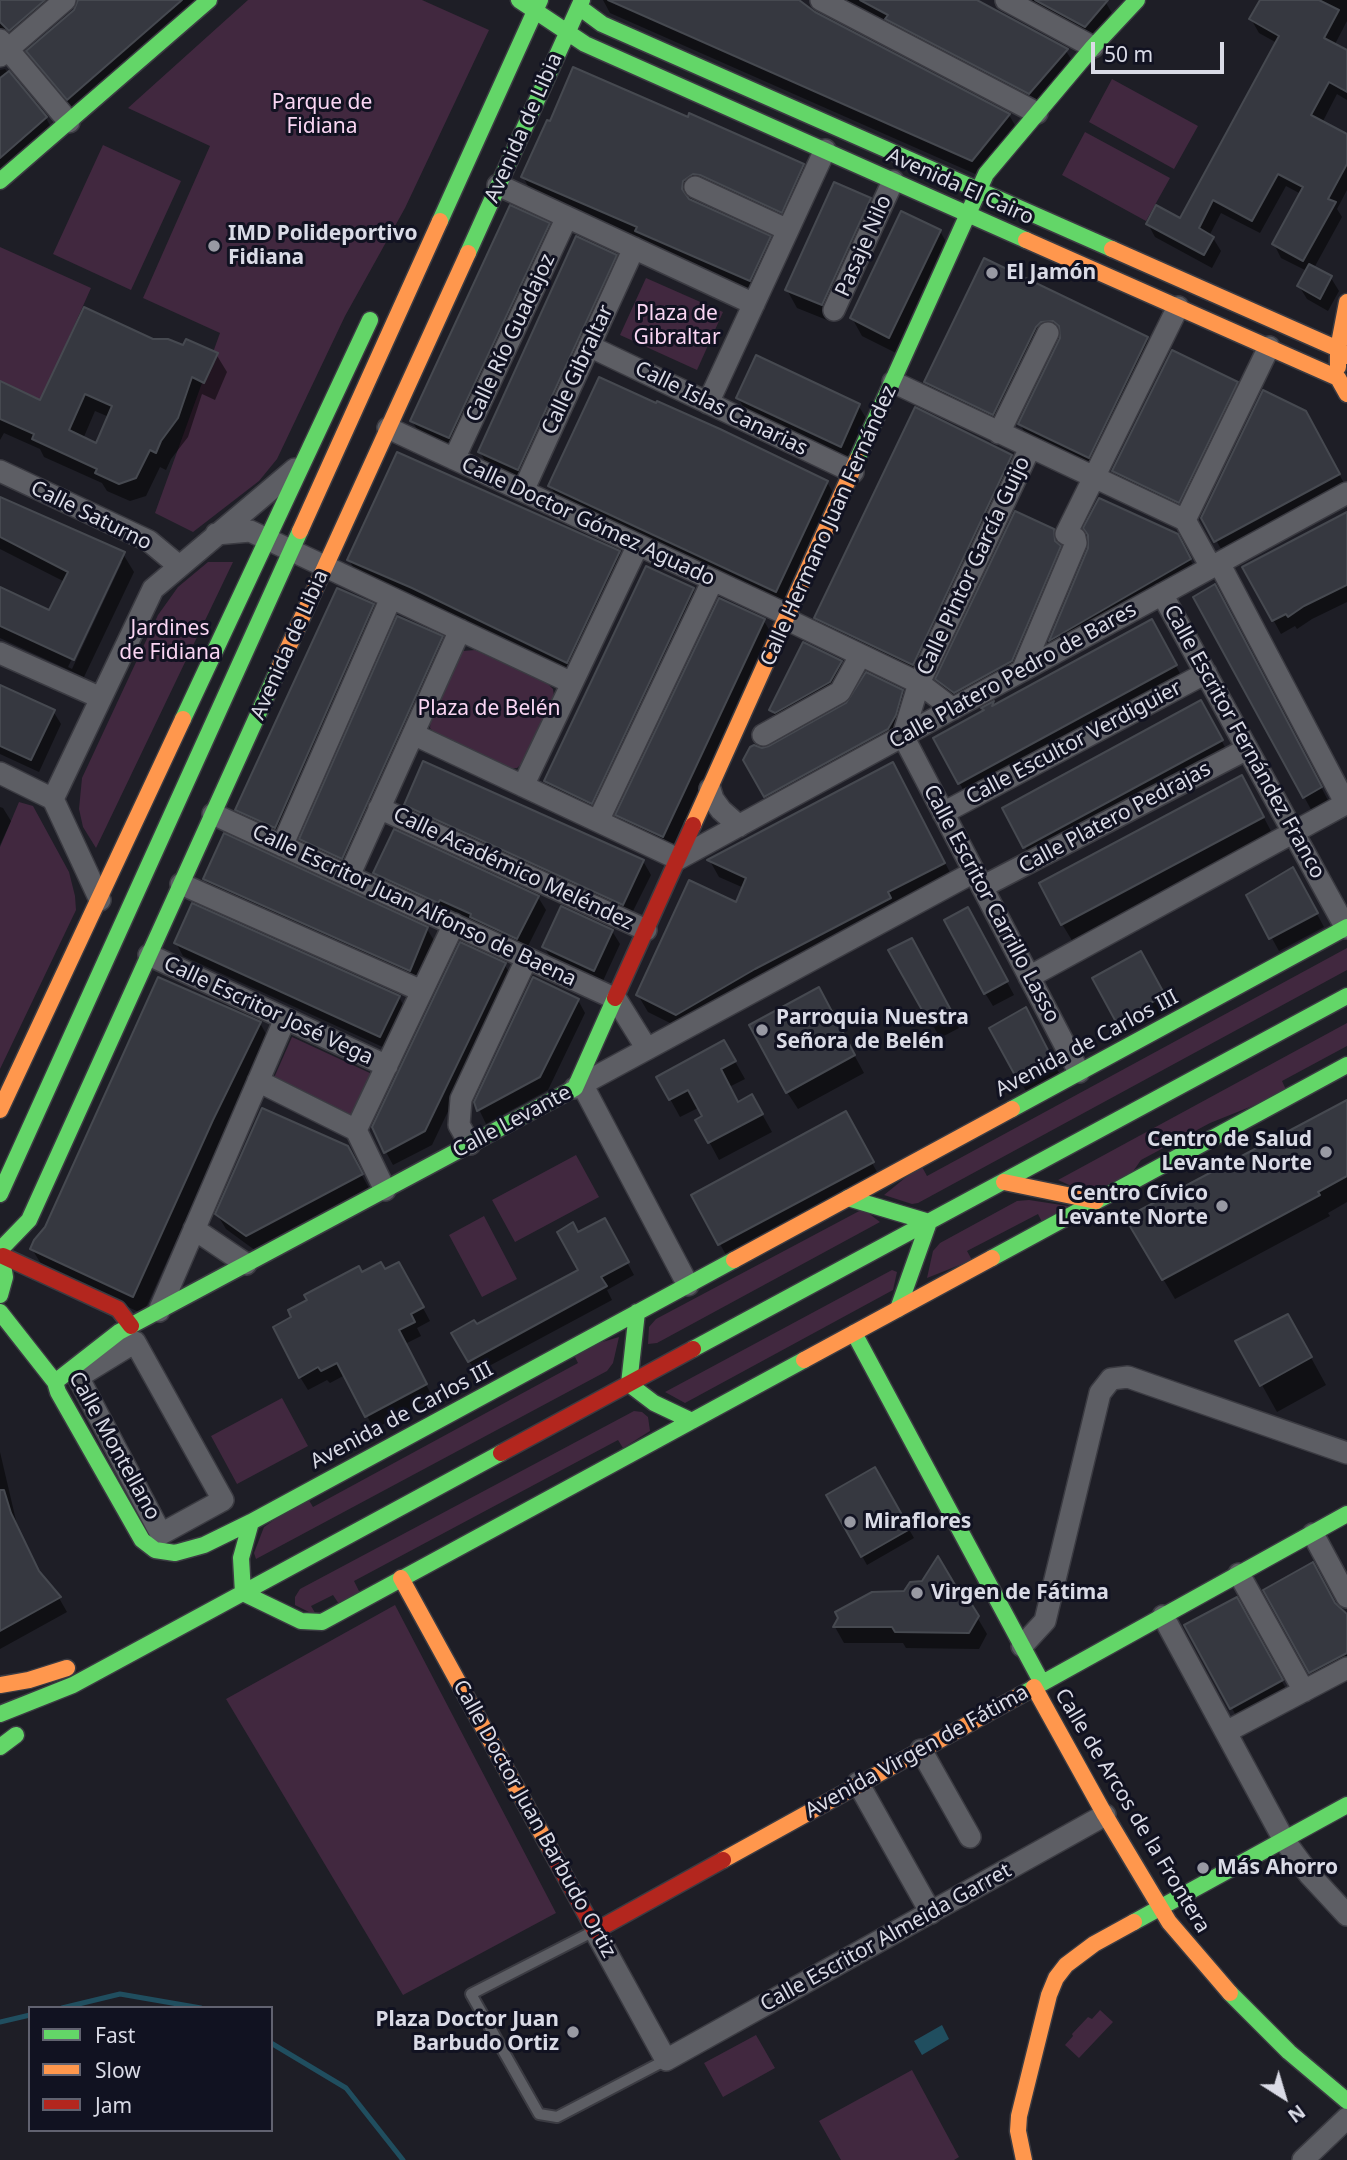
<!DOCTYPE html>
<html>
<head>
<meta charset="utf-8">
<style>
	body { margin:0 }
	#map { position:relative; width:1347px; height:2160px; overflow:hidden; background:#1e1e26; font-family:"Noto Sans",sans-serif }
	canvas { display:block }
	.legend { position:absolute; left:28px; top:2006px; width:245px; height:126px; box-sizing:border-box; background:#111221; border:2px solid #616270; margin:0; padding:9px 12px; list-style:none; font-size:21px; color:#dadbe6 }
	.legend li { display:flex; align-items:center; gap:14px; height:35px }
	.legend b { width:35px; border:2px solid #616270 }
	.north { position:absolute; left:1249px; top:2062px; width:70px; height:70px; -webkit-text-stroke:5px #111221; paint-order:stroke; rotate:143deg; font-size:19px; font-weight:700; line-height:28px; text-align:center; color:#dadbe6 }
	.north::after { content:''; display:block; margin:auto; width:24px; height:32px; background:#dadbe6; clip-path:polygon(50% 0,100% 100%,50% 72%,0 100%) }
	.scale { position:absolute; left:1091px; top:42px; width:133px; height:32px; box-sizing:border-box; border:4px solid #dadbe6; border-top:0; padding-left:9px; font-size:21px; line-height:24px; white-space:nowrap; color:#dadbe6; -webkit-text-stroke:5px #111221; paint-order:stroke }
</style>
</head>
<body>
<div id="map">
<canvas width="1347" height="2160"></canvas>
<ul class="legend">
<li><b style="height:9px;background:#63d668"></b>Fast</li>
<li><b style="height:9px;background:#ff974d"></b>Slow</li>
<li><b style="height:9px;background:#b3261e"></b>Jam</li>
</ul>
<div class="north">N</div>
<div class="scale">50 m</div>
</div>
<script>
const ctx = document.querySelector('canvas').getContext('2d');
ctx.lineJoin = 'round';
function paint(path, color) { ctx.fillStyle = color; ctx.fill(path, 'evenodd'); }
const toPath = rows => new Path2D(rows.map(r => 'M' + r).join(''));
function trace(path, color, width, dash) { ctx.strokeStyle = color; ctx.lineWidth = width; ctx.lineCap = dash ? 'butt' : 'round'; ctx.setLineDash(dash || []); ctx.stroke(path); }
function drawText(font, color, halo, rows, align = 'center') {
  ctx.font = font + ' "Noto Sans",sans-serif'; ctx.lineWidth = 6; ctx.setLineDash([]); ctx.textBaseline = 'middle'; ctx.strokeStyle = halo; ctx.fillStyle = color; for (const [text, x, y, turn = 0] of rows) {
    ctx.save(); ctx.translate(x, y); ctx.rotate((+turn || 0) * Math.PI / 180); ctx.textAlign = isNaN(turn) ? turn : align; if (halo) ctx.strokeText(text, 0, 0); ctx.fillText(text, 0, 0); ctx.restore();
  }
}
paint(toPath([
	[248,0,422,0,489,30,405,208,345,316,277,459,259,481,193,532,155,513,220,333,143,298,210,146,128,108],
	[1112,79,1198,126,1174,169,1089,122],
	[1085,132,1170,178,1146,221,1062,175],
	[103,145,181,181,131,290,53,254],
	[0,247,91,288,41,400,0,381],
	[646,278,723,312,697,370,620,335],
	[208,562,233,562,96,848,83,827,79,809,82,778,158,615,178,587],
	[475,650,546,682,553,689,554,696,525,761,517,768,506,769,438,737,430,728,431,716,457,659,463,651],
	[19,802,33,806,69,872,75,896,76,910,0,1069,0,847],
	[1347,948,1347,970,918,1203,912,1204,884,1195,921,1165,927,1176],
	[1347,1023,1347,1046,1282,1081,1287,1092,1210,1123,1141,1160,1129,1177,1094,1196,1058,1180],
	[292,1037,372,1074,352,1117,273,1080],
	[576,1155,599,1197,515,1242,492,1200],
	[1029,1200,1068,1206,1042,1222,1038,1214,967,1251,972,1260,927,1278,933,1251,940,1243,1017,1201],
	[863,1209,880,1222,657,1343,648,1344,649,1327,656,1319],
	[484,1216,517,1279,482,1297,449,1235],
	[892,1270,897,1272,893,1290,685,1403,665,1392],
	[619,1337,613,1363,607,1371,256,1559,254,1553,264,1527,307,1497,313,1507,578,1363,572,1351],
	[282,1398,308,1446,237,1484,211,1436],
	[634,1411,642,1412,648,1417,650,1431,623,1448,618,1440,354,1581,360,1593,339,1604,333,1595,311,1606,317,1616,295,1605,295,1597,300,1589],
	[395,1605,556,1913,403,1995,226,1699],
	[1100,2010,1113,2022,1079,2058,1065,2045,1073,2036,1072,2034,1088,2017,1092,2019],
	[756,2035,775,2068,723,2097,704,2063],
	[912,2070,959,2157,954,2160,841,2160,819,2121]
]), '#41283f');
paint(toPath([
	[942,2025,949,2039,922,2055,914,2041]
]), '#204e5f');
paint(toPath([
	[0,0,226,0,216,0,79,116,39,69,28,51,76,10,77,6,73,5,0,51],
	[603,0,795,0,814,13,1009,115,1019,132,982,177,610,13],
	[840,0,974,0,1066,51,1076,67,1039,110],
	[1014,0,1101,0,1106,3,1116,20,1096,44],
	[1265,0,1347,0,1347,21,1334,46,1347,52,1347,100,1337,94,1322,123,1347,136,1347,190,1337,209,1342,217,1314,268,1331,278,1339,291,1328,311,1307,299,1299,286,1307,271,1281,258,1274,244,1301,194,1286,186,1260,233,1221,213,1209,236,1213,238,1221,251,1212,268,1155,237,1148,224,1181,221,1277,43,1259,33,1251,19],
	[5,69,46,118,56,136,0,184,0,70],
	[803,165,813,183,792,229,704,191,693,199,692,202,769,238,780,256,760,298,533,195,523,177],
	[870,199,880,217,832,322,797,308,787,290],
	[548,225,559,243,459,455,423,439,412,421],
	[940,231,950,249,900,355,862,336,852,318],
	[615,256,626,274,528,487,490,470,480,452],
	[985,261,1147,338,1157,356,1099,475,1030,442,1020,424,1062,339,1052,339,1004,432,937,400,926,382],
	[153,340,216,354,227,372,215,400,202,394,188,437,171,459,166,470,160,467,146,496,130,501,107,491,102,483,44,457,40,449,4,433,0,440,0,383,41,402],
	[95,411,109,417,97,445,83,439],
	[1236,383,1247,401,1189,519,1124,489,1114,471],
	[738,398,858,405,869,423,851,464,749,416],
	[1315,428,1347,489,1225,556,1203,517],
	[398,454,619,553,629,570,577,679,359,577,349,560],
	[1011,456,1021,474,923,682,826,636,816,618],
	[827,482,837,500,787,609,561,504,550,486],
	[0,499,123,554,134,572,84,677,0,638,0,589,50,612,65,582,0,549],
	[118,562,122,562,72,669,68,667],
	[1347,514,1347,602,1312,619,1297,629,1295,626,1281,634,1245,568],
	[1053,530,1063,548,1022,679,965,710,948,697,937,679],
	[1177,536,1200,577,1061,658,1051,641,1090,548],
	[647,568,693,590,704,608,602,821,556,799,546,781],
	[1196,598,1225,604,1331,806,1314,815],
	[373,605,380,619,283,840,244,823,237,809],
	[764,621,774,638,673,854,628,833,617,815],
	[1152,622,1183,679,967,797,936,739,985,712,983,709,994,703,995,706],
	[441,638,449,651,350,871,309,852,301,839],
	[841,662,849,675,779,723,771,710],
	[0,687,53,711,61,724,39,772,0,754],
	[902,691,912,709,905,733,776,814,745,760,848,705],
	[1211,720,1231,759,1035,865,1004,808],
	[902,781,954,880,686,1031,648,1012,638,995,737,904,744,888,719,877,710,861],
	[1252,795,1273,835,1073,942,1062,924],
	[406,805,643,861,651,875,630,917,414,818],
	[0,807,3,808,11,821,0,845],
	[1293,870,1324,927,1279,951,1248,895],
	[375,873,538,897,546,910,525,952,383,886],
	[205,879,427,929,435,942,417,983,212,892],
	[975,923,1014,995,993,1006,985,993],
	[612,931,620,944,602,983,552,960,544,947],
	[911,941,959,1028,940,1038,891,950],
	[176,943,399,997,406,1010,387,1049,183,956],
	[1140,953,1171,1009,1125,1034,1095,979],
	[504,964,512,977,432,1145,393,1165,386,1152],
	[578,1000,585,1013,548,1090,486,1124,476,1103],
	[828,1007,864,1073,798,1109,787,1092],
	[260,1023,270,1041,222,1139,143,1314,43,1267,32,1249,46,1228],
	[1032,1023,1059,1073,1026,1091,991,1029],
	[724,1042,745,1079,729,1087,738,1104,762,1114,772,1132,719,1160,698,1121,705,1117,700,1107,680,1117,658,1077],
	[1347,1102,1347,1202,1328,1213,1330,1216,1175,1299,1127,1218],
	[845,1114,882,1181,730,1262,693,1196],
	[354,1161,370,1190,256,1251,226,1229,217,1214],
	[604,1220,634,1275,607,1290,612,1300,476,1373,454,1333,476,1327,580,1270,578,1234],
	[361,1274,406,1277,430,1321,417,1328,421,1336,405,1344,433,1398,374,1429,345,1375,330,1383,327,1380,308,1390,300,1377],
	[1238,1342,1303,1343,1326,1385,1277,1412],
	[0,1452,18,1529,41,1575,59,1598,67,1612,0,1649],
	[874,1469,914,1538,867,1565,828,1495],
	[1265,1591,1335,1605,1347,1617,1347,1676,1321,1690],
	[1236,1599,1289,1694,1239,1721,1187,1626],
	[963,1602,968,1602,987,1634,979,1649,906,1648,903,1643,844,1643,835,1627]
]), '#0007');
trace(toPath([
	[62,2008,120,1994,201,2008],
	[0,2022,30,2015],
	[271,2043,346,2088,403,2160]
]), '#204e5f', 5);
const building = toPath([
	[0,0,45,0,9,31,0,22,0,0],
	[78,0,182,0,67,100,26,51,74,10,78,0],
	[608,0,799,0,815,12,1010,114,972,161,608,0],
	[860,0,977,0,1068,49,1029,94,885,19,888,15,860,0],
	[1035,0,1108,0,1085,27,1035,0],
	[1260,0,1319,0,1339,10,1324,38,1347,50,1347,92,1329,82,1311,115,1347,134,1347,164,1328,199,1336,202,1303,261,1272,244,1303,187,1278,174,1252,221,1213,200,1199,228,1214,237,1204,255,1146,224,1156,205,1180,218,1279,36,1249,19,1260,0],
	[573,67,688,117,689,113,804,164,782,213,700,175,693,174,683,181,682,189,689,199,771,236,750,281,635,231,637,227,521,177,547,120,550,121,573,67],
	[9,71,47,117,0,158,0,78,9,71],
	[834,182,871,198,822,305,785,290,834,182],
	[510,205,550,223,449,438,410,421,510,205],
	[901,211,941,230,889,338,850,318,901,211],
	[576,236,617,255,518,470,478,452,576,236],
	[984,258,1148,337,1089,458,1018,424,1060,338,1059,326,1053,321,1041,322,1036,327,993,415,924,382,984,258],
	[1309,264,1332,276,1320,299,1297,286,1309,264],
	[84,307,153,339,168,339,183,345,186,339,218,353,204,383,192,377,178,418,161,441,156,453,150,450,136,478,119,484,95,473,97,469,32,439,34,434,0,419,0,381,40,400,84,307],
	[85,394,112,406,96,443,69,430,85,394],
	[1172,350,1238,382,1179,503,1112,471,1172,350],
	[756,355,860,404,841,447,736,398,756,355],
	[599,377,656,403,657,401,720,429,828,481,776,592,548,486,599,377],
	[1263,390,1306,411,1340,474,1214,542,1201,518,1263,390],
	[915,407,1012,455,913,665,814,618,915,407],
	[397,452,620,551,567,663,412,588,347,560,397,452],
	[0,497,125,552,74,660,0,626,0,587,49,610,68,572,0,537,0,497],
	[1099,498,1178,534,1191,559,1049,641,1088,548,1088,535,1083,528,1099,498],
	[1015,511,1054,529,1055,541,1061,546,1012,661,954,693,935,679,1015,511],
	[1347,512,1347,585,1304,606,1288,617,1286,614,1272,621,1242,567,1347,512],
	[646,566,694,588,592,804,544,781,646,566],
	[1215,584,1322,787,1303,798,1193,597,1215,584],
	[337,588,374,604,275,828,235,810,337,588],
	[719,598,765,619,663,837,615,815,719,598],
	[397,616,443,636,342,859,299,839,397,616],
	[1152,619,1177,665,958,784,933,738,984,710,981,708,994,701,992,706,1152,619],
	[803,642,842,661,830,682,775,713,769,710,803,642],
	[866,672,903,690,896,715,888,729,764,797,743,760,750,747,754,745,762,748,769,746,846,703,866,672],
	[0,685,55,710,31,760,0,746,0,685],
	[1201,700,1223,740,1023,848,1002,808,1201,700],
	[423,761,644,860,623,905,404,805,423,761],
	[893,762,945,863,888,892,891,898,755,969,676,1015,636,995,689,880,736,902,746,878,707,860,893,762],
	[1242,775,1264,817,1061,925,1039,883,1242,775],
	[394,829,539,896,517,939,470,917,471,914,440,900,438,903,373,873,394,829],
	[224,833,428,927,410,971,203,879,224,833],
	[1293,867,1318,913,1269,939,1246,895,1293,867],
	[192,903,400,996,380,1037,174,943,192,903],
	[561,906,613,930,594,971,542,947,561,906],
	[968,907,1008,981,984,994,944,920,968,907],
	[912,938,953,1014,931,1026,888,950,912,938],
	[460,942,506,963,425,1131,384,1153,372,1127,460,942],
	[1141,951,1165,995,1116,1022,1092,978,1141,951],
	[158,977,261,1022,213,1120,133,1297,30,1249,34,1240,45,1227,158,977],
	[533,977,579,999,540,1077,477,1111,474,1102,533,977],
	[819,987,855,1055,786,1093,749,1025,819,987],
	[1026,1007,1053,1060,1017,1079,989,1028,1026,1007],
	[724,1040,736,1061,721,1069,738,1102,752,1094,763,1114,708,1143,695,1120,702,1116,688,1090,669,1100,656,1077,724,1040],
	[1347,1100,1347,1176,1318,1192,1320,1195,1162,1280,1125,1218,1347,1100],
	[262,1108,348,1146,363,1174,246,1236,215,1214,262,1108],
	[846,1111,874,1162,718,1245,691,1195,846,1111],
	[605,1218,629,1262,601,1277,607,1286,468,1362,451,1333,474,1320,477,1324,578,1270,557,1232,573,1222,578,1232,605,1218],
	[381,1262,385,1269,399,1262,424,1307,411,1314,415,1322,399,1330,427,1384,365,1417,337,1363,321,1371,318,1367,299,1378,273,1327,291,1317,288,1310,307,1300,304,1295,359,1266,362,1272,381,1262],
	[1288,1314,1312,1357,1260,1386,1235,1341,1288,1314],
	[875,1467,910,1529,861,1557,826,1495,875,1467],
	[0,1490,4,1490,11,1513,39,1571,61,1597,0,1631,0,1490],
	[938,1556,964,1600,969,1600,979,1616,969,1633,895,1632,892,1627,833,1627,838,1618,835,1612,872,1592,904,1591,910,1582,922,1581,938,1556],
	[1313,1562,1335,1603,1347,1614,1347,1653,1309,1673,1263,1590,1313,1562],
	[1237,1597,1283,1680,1230,1709,1184,1625,1237,1597]
]);
paint(building, '#363840');
trace(building, '#464950', 2);
const lane = toPath([
	[592,1932,471,1994,539,2114,557,2117,666,2060]
]);
const street = toPath([
	[821,0,1037,113],
	[1006,0,1093,47],
	[0,40,69,122],
	[0,56,65,0],
	[498,185,754,304],
	[695,187,788,230],
	[834,310,893,181],
	[589,346,853,472],
	[893,382,1185,520],
	[708,403,825,150],
	[388,428,788,615],
	[999,433,1048,333],
	[454,459,567,217],
	[0,471,149,541,179,566],
	[523,491,634,248],
	[216,534,250,531,572,683],
	[1219,563,1346,804],
	[1211,567,1185,520,1269,347],
	[1162,594,1346,928],
	[786,619,919,683,953,709],
	[0,653,101,698],
	[1022,671,1076,543,1075,538,1066,534,1178,307],
	[413,734,678,859,1347,493],
	[763,735,840,692,860,656],
	[903,736,1079,1072],
	[903,736,919,683,1030,448],
	[0,773,53,799],
	[523,786,638,545],
	[710,789,713,799,721,810,739,826],
	[379,808,646,930],
	[943,813,1206,673],
	[213,814,616,999,647,1049],
	[598,821,713,580],
	[282,846,391,598],
	[349,876,460,630],
	[181,884,422,991],
	[982,887,1247,749],
	[100,900,53,799,153,589,295,469],
	[149,955,387,1066],
	[1029,977,1347,803],
	[258,1081,356,1130],
	[582,1084,688,1285],
	[575,1088,974,872],
	[470,1144,459,1125,461,1099,527,958],
	[385,1190,356,1130,454,924],
	[194,1229,246,1264],
	[159,1311,285,1019],
	[135,1342,223,1500,161,1534,78,1377,135,1342],
	[1313,1534,1347,1597],
	[1239,1574,1304,1691],
	[1163,1616,1284,1840,1309,1874,1347,1915],
	[1022,1646,1045,1621,1100,1393,1111,1379,1128,1377,1347,1453],
	[1226,1732,1347,1668],
	[921,1750,970,1837],
	[858,1783,931,1913],
	[595,1931,666,2060,1105,1815],
	[1303,2160,1347,2118]
]);
const fast = toPath([
	[519,0,585,44,1026,240],
	[579,7,602,24,1112,249],
	[0,181,209,0],
	[440,221,540,0],
	[468,253,582,0],
	[857,460,986,174,1093,47,1137,0],
	[183,719,370,320],
	[1012,1109,1347,927],
	[0,1194,300,531],
	[848,1198,929,1222,898,1309],
	[0,1247,5,1277,0,1295],
	[1,1249,29,1220,279,668],
	[992,1258,1347,1065],
	[0,1312,55,1382,58,1392,142,1540,155,1550,175,1553,204,1545,251,1522,734,1260],
	[637,1312,629,1384,654,1403,692,1421],
	[854,1333,1042,1683],
	[693,1349,1347,996],
	[55,1382,119,1332,575,1088,615,998],
	[251,1522,241,1558,243,1593,301,1621,322,1622,804,1360],
	[1019,1696,1347,1514],
	[0,1714,73,1685,501,1453],
	[0,1747,16,1735],
	[1134,1922,1347,1805],
	[1230,1993,1289,2052,1347,2101]
]);
const slow = toPath([
	[1026,240,1338,378,1347,394],
	[1112,249,1338,349,1347,356],
	[1338,367,1338,349,1347,302],
	[300,531,440,221],
	[279,668,468,253],
	[693,825,857,460],
	[0,1110,183,719],
	[1004,1182,1096,1201],
	[734,1260,1012,1109],
	[804,1360,992,1258],
	[401,1578,550,1849],
	[0,1685,29,1680,67,1668],
	[1034,1687,1105,1815,1169,1922,1230,1993],
	[723,1860,1019,1696],
	[1024,2160,1018,2131,1019,2116,1049,1995,1056,1978,1066,1965,1094,1944,1134,1922]
]);
const jam = toPath([
	[615,998,693,825],
	[3,1256,118,1309,131,1326],
	[501,1453,693,1349],
	[550,1849,595,1931,723,1860]
]);
trace(lane, '#3b3b42', 14);
trace(street, '#3b3b42', 24);
trace(fast, '#3b3b42', 19);
trace(slow, '#3b3b42', 19);
trace(jam, '#3b3b42', 19);
trace(lane, '#5d5e64', 10);
trace(street, '#5d5e64', 21);
trace(fast, '#63d668', 16);
trace(slow, '#ff974d', 16);
trace(jam, '#b3261e', 16);
for (const [x, y, r, color] of [
	[214,246,7,"#9899a3"],
	[992,273,7,"#9899a3"],
	[762,1030,7,"#9899a3"],
	[1326,1152,7,"#9899a3"],
	[1222,1206,7,"#9899a3"],
	[850,1522,7,"#9899a3"],
	[917,1593,7,"#9899a3"],
	[1203,1868,7,"#9899a3"],
	[573,2032,7,"#9899a3"]
]) { const dot = new Path2D(); dot.arc(x, y, r, 0, 2 * Math.PI); ctx.fillStyle = color; ctx.fill(dot); trace(dot, '#111221', 2.5); }
drawText('21px', '#fad6f3', '#111221', [
	["Parque de",322,103],
	["Fidiana",322,127],
	["Plaza de",677,314],
	["Gibraltar",677,338],
	["Jardines",170,629],
	["de Fidiana",170,653],
	["Plaza de Belén",489,709]
]);
drawText('21px', '#dadbe6', '#111221', [
	["Avenida de Libia",524,128,-66],
	["Avenida El Cairo",960,187,24],
	["Pasaje Nilo",864,246,-66],
	["Calle Río Guadajoz",511,338,-65],
	["Calle Gibraltar",578,370,-65],
	["Calle Islas Canarias",721,409,26],
	["Calle Saturno",91,516,26],
	["Calle Doctor Gómez Aguado",588,522,25],
	["Calle Hermano Juan Fernández",829,526,-66],
	["Calle Pintor García Guijo",974,566,-65],
	["Avenida de Libia",290,645,-66],
	["Calle Platero Pedro de Bares",1013,676,-29],
	["Calle Escritor Fernández Franco",1244,742,61],
	["Calle Escultor Verdiguier",1074,743,-28],
	["Calle Platero Pedrajas",1115,818,-28],
	["Calle Académico Meléndez",513,869,25],
	["Calle Escritor Carrillo Lasso",991,904,62],
	["Calle Escritor Juan Alfonso de Baena",414,906,25],
	["Calle Escritor José Vega",268,1011,25],
	["Avenida de Carlos III",1087,1044,-28],
	["Calle Levante",512,1122,-28],
	["Avenida de Carlos III",402,1416,-28],
	["Calle Montellano",114,1446,61],
	["Avenida Virgen de Fátima",917,1752,-29],
	["Calle de Arcos de la Frontera",1132,1811,59],
	["Calle Doctor Juan Barbudo Ortiz",534,1819,61],
	["Calle Escritor Almeida Garret",886,1938,-29]
]);
drawText('bold 21px', '#dadbe6', '#111221', [
	["IMD Polideportivo",228,234],
	["Fidiana",228,258],
	["El Jamón",1006,273],
	["Parroquia Nuestra",776,1018],
	["Señora de Belén",776,1042],
	["Centro de Salud",1312,1140,"right"],
	["Levante Norte",1312,1164,"right"],
	["Centro Cívico",1208,1194,"right"],
	["Levante Norte",1208,1218,"right"],
	["Miraflores",864,1522],
	["Virgen de Fátima",931,1593],
	["Más Ahorro",1217,1868],
	["Plaza Doctor Juan",559,2020,"right"],
	["Barbudo Ortiz",559,2044,"right"]
], 'left');
</script>
</body>
</html>
